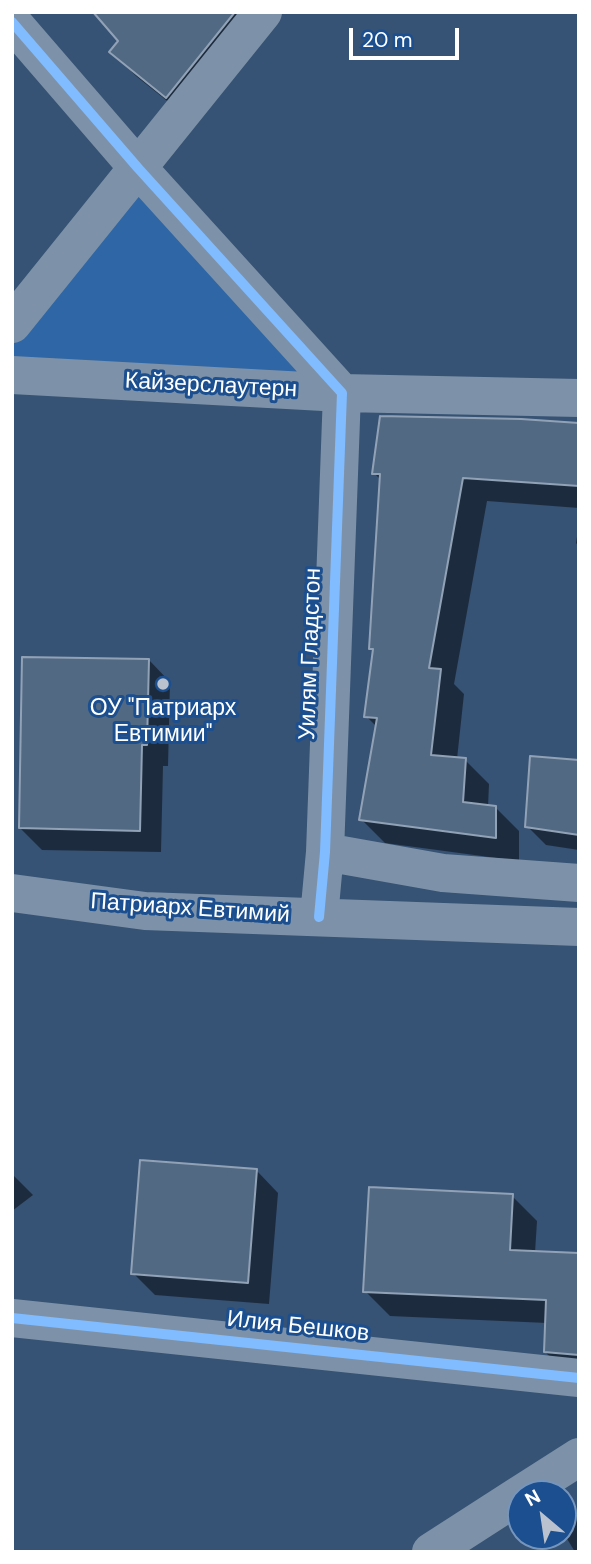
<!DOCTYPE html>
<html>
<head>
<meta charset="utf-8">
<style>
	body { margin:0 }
	#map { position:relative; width:591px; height:1564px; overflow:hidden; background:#365274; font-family:"DM Sans",sans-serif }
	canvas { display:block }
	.frame { position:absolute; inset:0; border:14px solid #fff; pointer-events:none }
	.north { position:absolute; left:507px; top:1480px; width:70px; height:70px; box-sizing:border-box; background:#1b4f8f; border:2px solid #7695bc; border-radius:50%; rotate:331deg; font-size:19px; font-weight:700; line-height:28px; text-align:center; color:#fff }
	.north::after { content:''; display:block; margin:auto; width:24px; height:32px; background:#b9c2ce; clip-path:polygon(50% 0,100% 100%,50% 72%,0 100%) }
	.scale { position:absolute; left:349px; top:28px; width:110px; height:32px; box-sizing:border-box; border:4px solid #fff; border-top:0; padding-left:9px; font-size:21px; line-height:24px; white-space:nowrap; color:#fff; -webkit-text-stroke:5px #1b4f8f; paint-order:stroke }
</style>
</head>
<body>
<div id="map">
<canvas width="591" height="1564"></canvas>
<div class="frame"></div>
<div class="north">N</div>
<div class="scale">20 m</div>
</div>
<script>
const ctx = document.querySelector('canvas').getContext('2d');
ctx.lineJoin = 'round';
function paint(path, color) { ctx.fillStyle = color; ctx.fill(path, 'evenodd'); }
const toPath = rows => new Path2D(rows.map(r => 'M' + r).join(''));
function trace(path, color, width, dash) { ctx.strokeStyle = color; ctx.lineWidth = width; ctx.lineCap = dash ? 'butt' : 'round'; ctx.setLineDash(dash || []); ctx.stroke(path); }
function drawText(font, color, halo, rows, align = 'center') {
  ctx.font = font + ' "DM Sans",sans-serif'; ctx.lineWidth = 6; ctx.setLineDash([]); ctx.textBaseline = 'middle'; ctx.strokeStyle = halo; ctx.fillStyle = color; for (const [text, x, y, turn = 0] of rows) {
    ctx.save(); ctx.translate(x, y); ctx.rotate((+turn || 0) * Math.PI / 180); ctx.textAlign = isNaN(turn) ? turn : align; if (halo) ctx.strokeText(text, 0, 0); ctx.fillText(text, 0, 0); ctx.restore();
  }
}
paint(toPath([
	[138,168,342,393,12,375,12,324]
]), '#2f66a5');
paint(toPath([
	[95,12,287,12,279,15,191,120,136,76,112,52,120,41],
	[579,425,579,508,487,501,454,684,464,694,457,759,465,760,489,784,488,807,495,807,519,831,519,861,385,843,361,819,377,727,366,716,374,652,371,648,382,481,374,473],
	[579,524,579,547,576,543],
	[149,660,170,682,168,766,163,766,161,852,42,850,20,828],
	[579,762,579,850,546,845,527,826],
	[257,1171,278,1193,269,1304,155,1295,133,1273],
	[12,1174,33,1195,12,1211],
	[512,1196,537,1221,535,1253,579,1255,579,1377,570,1376,545,1352,547,1323,390,1316,365,1291],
	[579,1513,579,1552,575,1552,563,1532,563,1522]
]), '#0007');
const building = toPath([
	[93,12,235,12,166,98,109,52,118,41,93,12],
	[380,416,521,419,579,423,579,486,463,478,429,668,441,669,431,755,466,758,463,802,496,806,496,838,359,820,377,718,364,717,373,649,369,649,380,474,372,474,380,416],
	[22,657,149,659,147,745,142,745,140,831,19,828,22,657],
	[530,756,579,760,579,835,525,827,530,756],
	[140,1160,257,1169,248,1283,131,1274,140,1160],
	[369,1187,513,1194,510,1250,579,1253,579,1355,544,1352,546,1300,363,1292,369,1187]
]);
paint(building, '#526984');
trace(building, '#92a2b6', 2);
trace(toPath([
	[12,22,138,168,342,393,325,852,319,917],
	[12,324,263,12],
	[12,375,342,393,579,398],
	[325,852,443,873,579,883],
	[12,893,145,911,579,927],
	[12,1318,579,1378],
	[521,1494,579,1457],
	[431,1552,521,1494]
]), '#7d92a8', 38);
trace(toPath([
	[12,22,138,168,342,393,325,852,319,917],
	[12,1318,579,1378]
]), '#80bcff', 10);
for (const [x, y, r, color] of [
	[163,684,7,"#b9c2ce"]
]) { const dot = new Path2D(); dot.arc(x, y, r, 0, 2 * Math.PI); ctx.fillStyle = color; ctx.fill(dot); trace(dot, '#1b4f8f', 2.5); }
drawText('23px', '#fff', '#1b4f8f', [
	["Кайзерслаутерн",211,386,3],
	["Уилям Гладстон",311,654,-88],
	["Патриарх Евтимий",190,909,4],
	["Илия Бешков",298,1327,6]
]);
drawText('23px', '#fff', '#1b4f8f', [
	["ОУ \"Патриарх",163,709],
	["Евтимии\"",163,735]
]);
</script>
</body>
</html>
